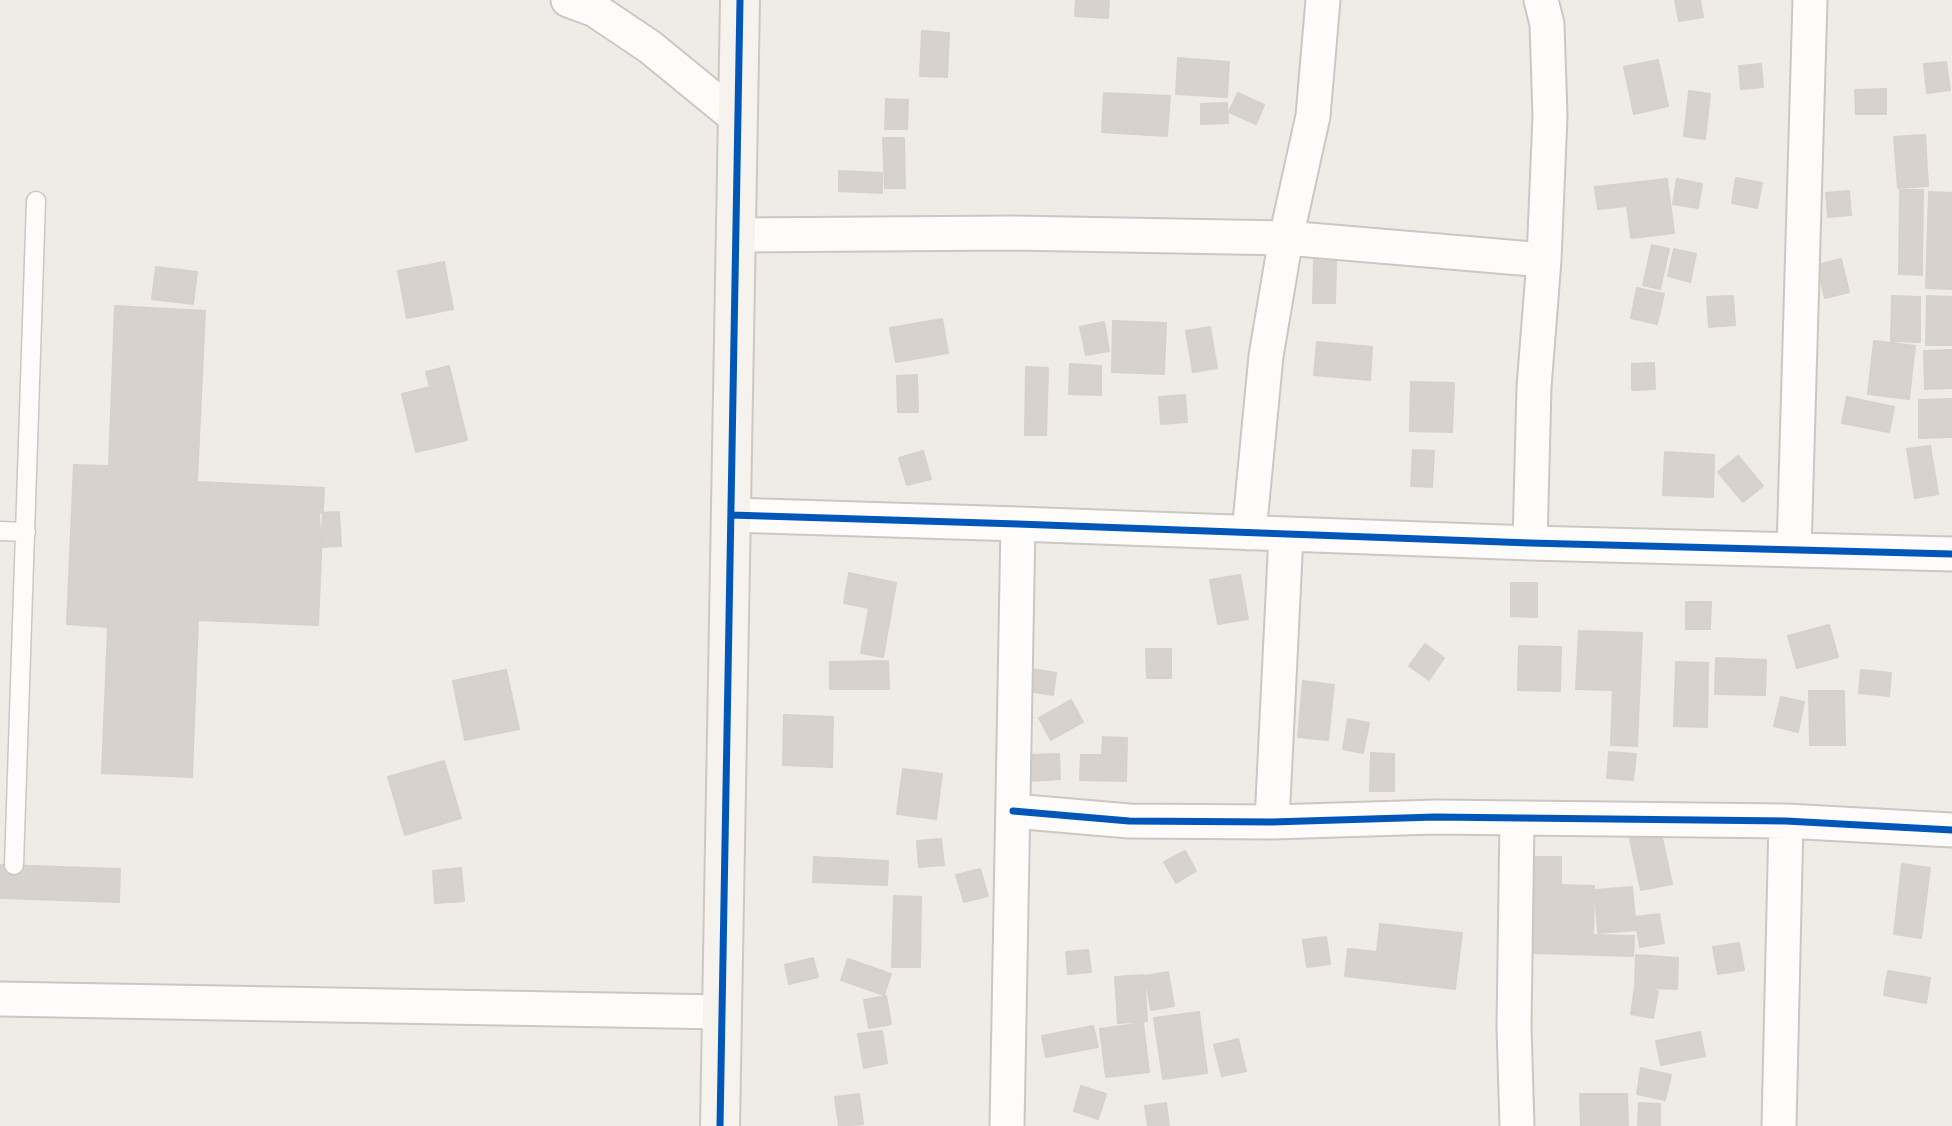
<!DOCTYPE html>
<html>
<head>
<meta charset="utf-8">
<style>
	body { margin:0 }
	canvas { display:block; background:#efebe6 }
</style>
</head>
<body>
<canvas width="1952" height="1126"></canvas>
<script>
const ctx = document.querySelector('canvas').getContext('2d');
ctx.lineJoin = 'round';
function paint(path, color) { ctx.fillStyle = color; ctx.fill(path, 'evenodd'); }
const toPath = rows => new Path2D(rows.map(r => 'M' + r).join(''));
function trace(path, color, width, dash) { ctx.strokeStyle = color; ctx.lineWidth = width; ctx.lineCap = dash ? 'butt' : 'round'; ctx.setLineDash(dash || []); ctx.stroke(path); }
const building = toPath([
	[1076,0,1109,0,1108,18,1075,16,1076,0],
	[1675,0,1700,0,1703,17,1679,21,1675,0],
	[922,31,949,33,947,77,920,76,922,31],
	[1178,58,1229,62,1227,97,1176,94,1178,58],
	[1658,60,1668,106,1634,114,1624,67,1658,60],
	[1946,62,1950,90,1927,93,1924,64,1946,62],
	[1761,64,1763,87,1741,89,1739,66,1761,64],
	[1886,89,1886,114,1856,114,1855,90,1886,89],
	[1689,91,1710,94,1705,139,1684,136,1689,91],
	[1104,93,1170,96,1167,136,1102,132,1104,93],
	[1238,93,1264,105,1256,124,1229,112,1238,93],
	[886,99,908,100,907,129,885,129,886,99],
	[1227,103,1228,123,1201,124,1201,104,1227,103],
	[1925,135,1928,186,1898,188,1894,137,1925,135],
	[883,138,904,138,905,188,885,188,883,138],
	[839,171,882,173,882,193,839,191,839,171],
	[1736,178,1762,183,1757,208,1732,203,1736,178],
	[1667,179,1674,233,1631,238,1627,206,1598,209,1595,187,1667,179],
	[1677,179,1702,184,1698,208,1673,204,1677,179],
	[1900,190,1923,190,1922,275,1899,274,1900,190],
	[1849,191,1851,215,1828,217,1826,193,1849,191],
	[1929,192,1952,193,1952,289,1926,288,1929,192],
	[1652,245,1669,249,1660,289,1643,285,1652,245],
	[1674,249,1696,254,1690,282,1668,276,1674,249],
	[1841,259,1849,292,1825,298,1817,265,1841,259],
	[1314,260,1336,261,1335,303,1313,303,1314,260],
	[444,262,453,309,407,318,398,271,444,262],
	[156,267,197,272,193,304,152,299,156,267],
	[1637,288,1664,294,1657,324,1631,318,1637,288],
	[1733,296,1735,325,1709,327,1707,297,1733,296],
	[1892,296,1920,297,1920,342,1891,341,1892,296],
	[1927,296,1952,297,1951,345,1926,345,1927,296],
	[115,306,205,311,197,482,324,488,318,625,198,620,192,777,102,773,108,627,67,624,74,465,109,466,115,306],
	[942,319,948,353,896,362,890,328,942,319],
	[1113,321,1166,323,1164,374,1112,372,1113,321],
	[1104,322,1109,351,1086,355,1080,327,1104,322],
	[1210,327,1217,368,1193,372,1186,331,1210,327],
	[1874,341,1915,346,1909,399,1868,394,1874,341],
	[1317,342,1372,347,1370,380,1314,375,1317,342],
	[1951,350,1952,388,1925,389,1924,351,1951,350],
	[1654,363,1655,389,1632,390,1632,364,1654,363],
	[1070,364,1101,366,1101,395,1069,394,1070,364],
	[449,366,467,440,416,452,402,394,430,387,426,372,449,366],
	[1026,367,1048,368,1046,435,1025,435,1026,367],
	[917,375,918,412,898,412,897,376,917,375],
	[1411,382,1454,383,1452,432,1410,431,1411,382],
	[1185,395,1187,422,1161,424,1159,397,1185,395],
	[1847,397,1894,407,1889,432,1842,423,1847,397],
	[1952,399,1952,437,1919,438,1919,400,1952,399],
	[1930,446,1938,494,1915,498,1907,449,1930,446],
	[1413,450,1434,451,1432,487,1411,486,1413,450],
	[923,451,931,479,907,485,899,458,923,451],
	[1665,452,1714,455,1713,497,1663,495,1665,452],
	[1738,456,1763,486,1743,502,1718,472,1738,456],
	[339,512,341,546,321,547,319,513,339,512],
	[849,573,896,583,883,657,861,653,869,608,844,603,849,573],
	[1240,575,1248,619,1218,624,1210,580,1240,575],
	[1511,583,1537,583,1537,617,1511,616,1511,583],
	[1686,602,1711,602,1710,629,1686,629,1686,602],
	[1829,625,1838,657,1797,668,1788,636,1829,625],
	[1579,631,1642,633,1637,746,1611,745,1613,690,1576,689,1579,631],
	[1425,644,1444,658,1429,680,1409,666,1425,644],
	[1519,646,1561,647,1560,691,1518,690,1519,646],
	[1146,649,1171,649,1171,678,1147,678,1146,649],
	[1716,658,1766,660,1765,695,1715,694,1716,658],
	[888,661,889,689,830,689,830,662,888,661],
	[1676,662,1708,663,1707,727,1674,726,1676,662],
	[1032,669,1056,673,1053,695,1028,691,1032,669],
	[506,670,519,729,465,740,453,681,506,670],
	[1861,670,1891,673,1889,696,1859,693,1861,670],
	[1303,681,1334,685,1328,740,1298,737,1303,681],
	[1809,691,1844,691,1845,745,1810,745,1809,691],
	[1781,697,1804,702,1798,732,1774,726,1781,697],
	[1071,700,1083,722,1051,740,1039,718,1071,700],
	[784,715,833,717,832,767,783,765,784,715],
	[1348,719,1369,723,1363,753,1343,749,1348,719],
	[1103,737,1127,738,1126,781,1080,780,1081,755,1102,755,1103,737],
	[1609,752,1636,754,1633,780,1607,778,1609,752],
	[1371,753,1394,754,1394,791,1370,791,1371,753],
	[1059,754,1060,779,1031,781,1030,755,1059,754],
	[444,761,461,818,405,835,388,777,444,761],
	[903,769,942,774,936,819,897,814,903,769],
	[1661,833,1672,884,1641,890,1630,839,1661,833],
	[941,839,944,865,919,867,917,841,941,839],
	[1185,851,1196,871,1176,883,1164,862,1185,851],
	[814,857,888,861,887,885,813,882,814,857],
	[1534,857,1561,857,1561,885,1594,886,1593,935,1634,936,1633,956,1533,953,1534,857],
	[1902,864,1930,868,1921,938,1894,934,1902,864],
	[0,865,120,869,119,902,0,898,0,865],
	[461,868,464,901,435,903,433,871,461,868],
	[980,869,988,896,964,902,956,875,980,869],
	[1632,887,1636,930,1598,933,1595,890,1632,887],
	[894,896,921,897,920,967,892,967,894,896],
	[1659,914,1664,943,1640,947,1635,917,1659,914],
	[1380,924,1462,933,1455,989,1345,976,1348,949,1377,952,1380,924],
	[1326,937,1330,964,1307,967,1303,940,1326,937],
	[1739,943,1744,970,1718,974,1713,947,1739,943],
	[1088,950,1091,972,1068,974,1066,952,1088,950],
	[1636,955,1678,958,1677,989,1635,987,1636,955],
	[813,958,818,977,789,984,785,965,813,958],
	[848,959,891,974,884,995,841,980,848,959],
	[1888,971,1930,978,1926,1003,1884,995,1888,971],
	[1168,972,1174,1006,1151,1010,1145,976,1168,972],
	[1144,975,1147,1021,1118,1023,1115,977,1144,975],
	[1635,987,1658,991,1653,1018,1631,1014,1635,987],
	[886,996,891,1024,869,1028,864,1000,886,996],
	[1199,1012,1207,1073,1163,1079,1154,1018,1199,1012],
	[1143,1023,1149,1072,1106,1077,1100,1029,1143,1023],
	[1093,1026,1098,1047,1046,1057,1042,1036,1093,1026],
	[882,1031,887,1063,864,1068,858,1034,882,1031],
	[1700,1032,1705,1056,1661,1065,1656,1041,1700,1032],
	[1238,1039,1246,1071,1222,1076,1214,1045,1238,1039],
	[1641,1068,1671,1075,1665,1100,1637,1094,1641,1068],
	[1081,1086,1106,1094,1098,1119,1074,1111,1081,1086],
	[859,1094,863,1124,839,1126,835,1097,859,1094],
	[1580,1094,1627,1094,1628,1126,1581,1126,1580,1094],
	[1166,1103,1169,1126,1148,1126,1145,1106,1166,1103],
	[1639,1103,1660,1104,1660,1126,1638,1126,1639,1103]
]);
paint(building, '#d7d2cd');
trace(building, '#d7d1cc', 2);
const lane = toPath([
	[0,531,26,532],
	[14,865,36,201]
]);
const street = toPath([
	[568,0,595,10,650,47,738,119],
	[736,235,1013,233,1286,238,1544,260],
	[731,515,1018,524,1530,543,1952,554],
	[1249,533,1266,356,1286,238,1313,116,1323,0],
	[1530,543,1534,387,1544,260,1550,116,1547,24,1541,0],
	[1794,550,1810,0],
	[1013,811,1129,821,1272,822,1435,817,1786,821,1952,830],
	[1272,822,1286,535],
	[0,999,723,1012],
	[1007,1126,1018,524],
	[1517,1126,1514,1027,1517,819],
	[1779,1126,1786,821]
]);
const secondary = toPath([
	[720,1126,740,0]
]);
trace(lane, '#cbc7c2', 21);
trace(street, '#cbc7c2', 37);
trace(secondary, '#d0c8bd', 42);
trace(lane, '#fdfcfb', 18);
trace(street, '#fdfcfb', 33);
trace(secondary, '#f6f2ed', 38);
trace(toPath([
	[731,515,1018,524,1530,543,1952,554],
	[1013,811,1129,821,1272,822,1435,817,1786,821,1952,830],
	[720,1126,740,0]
]), '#0057b8', 7);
</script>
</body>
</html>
